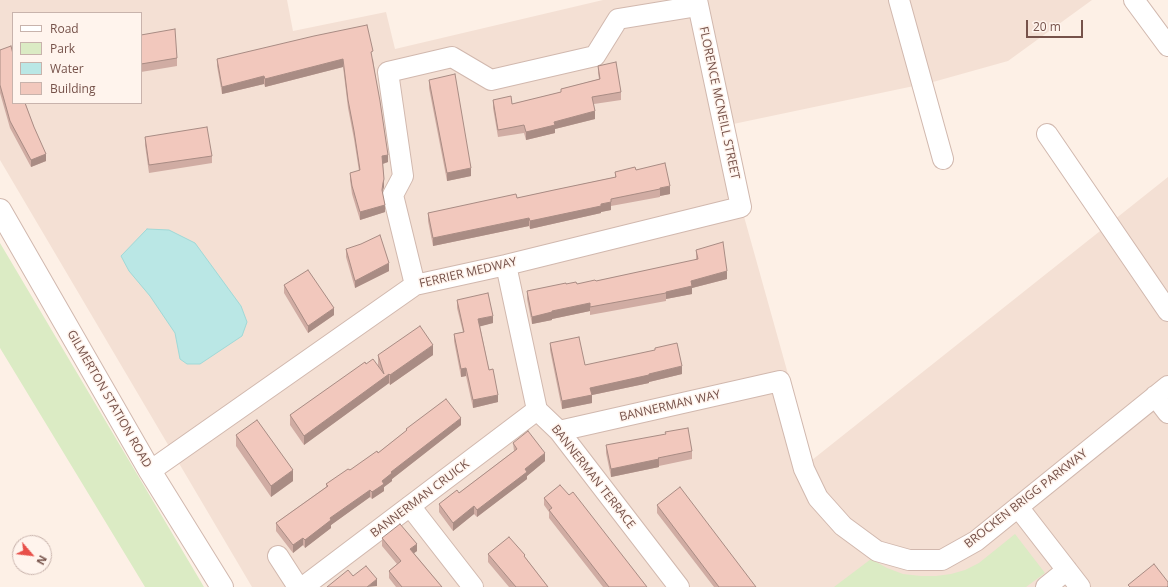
<!DOCTYPE html>
<html>
<head>
<meta charset="utf-8">
<style>
	body { margin:0 }
	#map { position:relative; width:1168px; height:587px; overflow:hidden; background:#fdf0e6; font-family:"Open Sans",sans-serif }
	canvas { display:block }
	.legend { position:absolute; left:12px; top:12px; width:130px; height:92px; box-sizing:border-box; background:#fff4ed; border:1px solid #c8b3ac; margin:0; padding:5px 7px; list-style:none; font-size:12px; color:#76524a }
	.legend li { display:flex; align-items:center; gap:8px; height:20px }
	.legend b { width:20px; border:1px solid #c8b3ac }
	.north { position:absolute; left:12px; top:535px; width:40px; height:40px; box-sizing:border-box; background:#fff4ed; border:1px solid #c8b3ac; border-radius:50%; rotate:118deg; font-size:11px; font-weight:700; line-height:16px; text-align:center; color:#76524a }
	.north::after { content:''; display:block; margin:auto; width:14px; height:18px; background:#e8504a; clip-path:polygon(50% 0,100% 100%,50% 72%,0 100%) }
	.scale { position:absolute; left:1026px; top:20px; width:57px; height:18px; box-sizing:border-box; border:2px solid #76524a; border-top:0; padding-left:5px; font-size:12px; line-height:14px; white-space:nowrap; color:#76524a; -webkit-text-stroke:3px #fff4ed; paint-order:stroke }
</style>
</head>
<body>
<div id="map">
<canvas width="1168" height="587"></canvas>
<ul class="legend">
<li><b style="height:5px;background:#fff"></b>Road</li>
<li><b style="height:11px;background:#dbebc4"></b>Park</li>
<li><b style="height:11px;background:#bae7e5"></b>Water</li>
<li><b style="height:11px;background:#f2c8bd"></b>Building</li>
</ul>
<div class="north">N</div>
<div class="scale">20 m</div>
</div>
<script>
const ctx = document.querySelector('canvas').getContext('2d');
ctx.lineJoin = 'round';
function paint(path, color) { ctx.fillStyle = color; ctx.fill(path, 'evenodd'); }
const toPath = rows => new Path2D(rows.map(r => 'M' + r).join(''));
function trace(path, color, width, dash) { ctx.strokeStyle = color; ctx.lineWidth = width; ctx.lineCap = dash ? 'butt' : 'round'; ctx.setLineDash(dash || []); ctx.stroke(path); }
function drawText(font, color, halo, rows, align = 'center') {
  ctx.font = font + ' "Open Sans",sans-serif'; ctx.lineWidth = 3; ctx.setLineDash([]); ctx.textBaseline = 'middle'; ctx.strokeStyle = halo; ctx.fillStyle = color; for (const [text, x, y, turn = 0] of rows) {
    ctx.save(); ctx.translate(x, y); ctx.rotate((+turn || 0) * Math.PI / 180); ctx.textAlign = isNaN(turn) ? turn : align; if (halo) ctx.strokeText(text, 0, 0); ctx.fillText(text, 0, 0); ctx.restore();
  }
}
paint(toPath([
	[0,0,287,0,293,31,386,12,395,49,603,0,1092,0,1008,61,933,82,719,127,812,460,1168,177,1168,587,252,587,0,160],
	[13,13,141,13,141,103,13,103]
]), '#f4e0d4');
paint(toPath([
	[0,243,204,587,145,587,0,348],
	[1015,534,1045,573,1026,587,834,587,871,559,887,568,903,574,921,576,936,576,951,574,965,570,979,563]
]), '#dbebc4');
const water = toPath([
	[147,229,169,230,195,243,241,306,247,322,242,336,200,364,187,364,180,359,175,333,150,296,129,271,121,256,147,229]
]);
paint(water, '#bae7e5');
trace(water, '#a0d9d7', 1);
const minor = toPath([
	[899,0,943,159],
	[1134,0,1168,46],
	[1047,134,1168,311],
	[506,265,537,410,559,431,679,587],
	[415,285,393,195,403,176,388,72,452,57,491,80,595,56,618,19,698,6],
	[1155,396,1168,413],
	[559,431,780,381,804,469,818,498,843,526,877,551,909,560,942,560,976,541,1168,386],
	[150,471,415,285,506,265,741,207,697,0],
	[410,506,473,587],
	[1018,507,1080,587],
	[278,556,298,587],
	[303,587,537,410],
	[1046,587,1067,570]
]);
const tertiary = toPath([
	[0,210,150,471,222,587]
]);
trace(minor, '#d1b8ae', 22);
trace(tertiary, '#d1b8ae', 24);
trace(minor, '#fff', 20);
trace(tertiary, '#fff', 22);
paint(toPath([
	[141,35,177,58,177,66,141,72],
	[0,50,26,103,26,105,46,161,31,167,10,128,0,93],
	[217,59,373,59,388,162,383,164,384,187,383,190,382,192,385,212,360,220,352,194,350,180,350,173,359,171,354,139,348,108,343,67,265,87,264,84,222,94,217,66],
	[598,66,621,92,621,100,594,104,595,119,555,129,555,133,526,140,524,133,498,137,493,108,493,100,512,104,561,92,561,89,599,79,598,73],
	[429,80,471,176,447,181,429,88],
	[145,137,212,156,212,163,149,173,145,145],
	[636,170,670,194,660,196,660,197,611,206,611,210,601,212,601,213,530,229,529,226,433,246,428,221,428,213,517,198,615,177,615,172],
	[346,249,389,271,355,288,346,257],
	[696,250,727,279,692,288,692,294,666,299,666,301,590,315,590,311,552,319,552,320,532,324,527,299,527,291,566,284,577,284,596,281,696,260],
	[284,285,334,315,308,333,284,293],
	[457,300,493,323,480,326,489,370,498,402,473,408,466,376,461,377,454,341,454,334,463,332,457,308],
	[550,343,585,365,682,374,649,382,649,383,592,395,592,403,562,409,550,350],
	[378,355,433,355,390,385,389,383,304,445,290,425,290,415,366,364,379,368,378,365],
	[461,425,392,479,392,481,384,487,384,491,372,499,370,497,331,525,331,528,305,548,303,545,293,553,276,531,276,523,326,487,326,484,350,470,378,453,406,431,406,429],
	[236,435,293,481,271,497,236,446],
	[513,443,545,461,527,476,527,479,477,517,474,514,453,531,439,512,439,504,459,493,514,451],
	[606,445,692,451,692,459,659,466,659,467,611,477,606,453],
	[569,495,647,587,603,587,549,518,549,512,544,505,544,498],
	[657,505,756,587,714,587,657,513],
	[382,538,417,551,414,553,442,587,396,587,389,578,389,571,397,564,382,546],
	[488,554,525,557,548,587,509,587,488,562]
]), '#d0aca3');
paint(toPath([
	[343,59,343,67,265,87,265,79],
	[264,76,264,84,222,94,222,87],
	[595,111,595,119,555,129,555,133,526,140,526,132,554,122],
	[46,154,46,161,31,167,31,160],
	[388,155,388,162,382,164,382,156],
	[471,168,471,176,447,181,447,173],
	[384,179,384,187,383,190,382,198,383,183],
	[670,186,670,194,660,196,660,188],
	[611,202,611,210,601,212,601,213,530,229,530,221],
	[385,205,385,212,360,220,360,212],
	[529,218,529,226,433,246,433,238],
	[389,263,389,271,355,288,355,281],
	[727,271,727,279,692,288,692,294,666,299,666,292,691,281],
	[590,303,590,311,552,319,552,320,532,324,532,317,552,311],
	[334,308,334,315,308,333,308,326],
	[493,316,493,323,478,327,478,319],
	[433,345,433,355,390,385,390,375],
	[682,366,682,374,649,382,649,383,592,395,592,403,562,409,562,401,590,388],
	[466,368,466,376,461,377,461,369],
	[389,374,389,383,304,445,304,436],
	[498,395,498,402,473,408,473,400],
	[461,418,461,425,392,479,392,481,384,487,384,491,372,499,372,492,382,481,391,472],
	[545,453,545,461,527,476,527,479,477,517,477,510,525,469],
	[659,459,659,467,611,477,611,469],
	[293,470,293,481,271,497,271,486],
	[370,490,370,497,331,525,331,528,305,548,305,540,330,518],
	[474,506,474,514,453,531,453,523],
	[303,538,303,545,293,553,293,545],
	[417,544,417,551,410,556,410,549],
	[377,579,377,586,367,587]
]), '#a98c84');
const building = toPath([
	[367,25,373,51,371,52,380,101,388,155,382,156,384,179,383,183,382,190,385,205,360,212,352,186,350,173,360,170,354,131,348,100,343,59,265,79,264,76,222,87,217,59,314,36,367,25],
	[175,29,177,58,141,64,141,35,175,29],
	[11,46,13,54,13,103,25,103,34,127,46,154,31,160,10,121,0,85,0,50,11,46],
	[616,62,621,92,592,97,595,111,554,122,555,125,526,132,524,125,498,130,493,100,511,96,512,104,561,92,561,89,600,79,598,66,616,62],
	[455,74,471,168,447,173,429,80,455,74],
	[207,127,212,156,149,165,145,137,207,127],
	[665,163,670,186,660,188,660,189,611,199,611,202,601,204,601,206,530,221,529,218,433,238,428,213,516,194,517,198,554,190,616,177,615,172,635,167,636,170,665,163],
	[380,235,389,263,355,281,346,249,361,244,380,235],
	[723,242,727,271,691,281,692,286,666,292,666,293,590,307,590,303,552,311,552,312,532,317,527,291,566,283,566,284,576,282,577,284,595,280,596,281,698,259,696,250,723,242],
	[308,270,334,308,308,326,284,285,308,270],
	[488,293,493,316,478,319,489,370,493,369,498,395,473,400,466,368,461,369,454,334,464,332,457,300,488,293],
	[420,326,433,345,390,375,389,374,304,436,290,415,365,362,366,364,373,359,384,374,378,355,420,326],
	[579,337,585,365,655,350,655,348,677,343,682,366,649,374,649,375,590,388,592,395,562,401,550,343,579,337],
	[446,399,461,418,391,472,392,473,382,481,384,484,372,492,370,490,330,518,331,520,305,540,303,538,293,545,276,523,328,486,326,484,348,469,350,470,377,451,378,453,407,430,406,429,446,399],
	[257,420,293,470,271,486,236,435,257,420],
	[688,428,692,451,658,458,659,459,611,469,606,445,666,434,665,432,688,428],
	[528,431,545,453,525,469,527,472,477,510,474,506,453,523,439,504,457,490,459,493,517,449,513,443,528,431],
	[560,485,569,495,573,492,647,587,609,587,549,510,552,508,544,498,560,485],
	[680,487,756,587,719,587,657,505,680,487],
	[400,524,417,544,410,549,442,587,402,587,389,571,401,561,382,538,400,524],
	[509,537,525,555,524,556,548,587,516,587,488,554,509,537],
	[1154,564,1168,582,1168,586,1167,587,1130,587,1128,585,1154,564],
	[366,566,377,579,367,587,327,587,348,570,353,576,366,566]
]);
paint(building, '#f2c8bd');
trace(building, '#a98c84', 1);
drawText('12px', '#76524a', '#fff4ed', [
	["FLORENCE MCNEILL STREET",719,103,78],
	["FERRIER MEDWAY",468,273,-13],
	["GILMERTON STATION ROAD",109,399,60],
	["BANNERMAN WAY",670,406,-13],
	["BANNERMAN TERRACE",593,477,52],
	["BANNERMAN CRUICK",420,499,-37],
	["BROCKEN BRIGG PARKWAY",1026,499,-38]
]);
</script>
</body>
</html>
